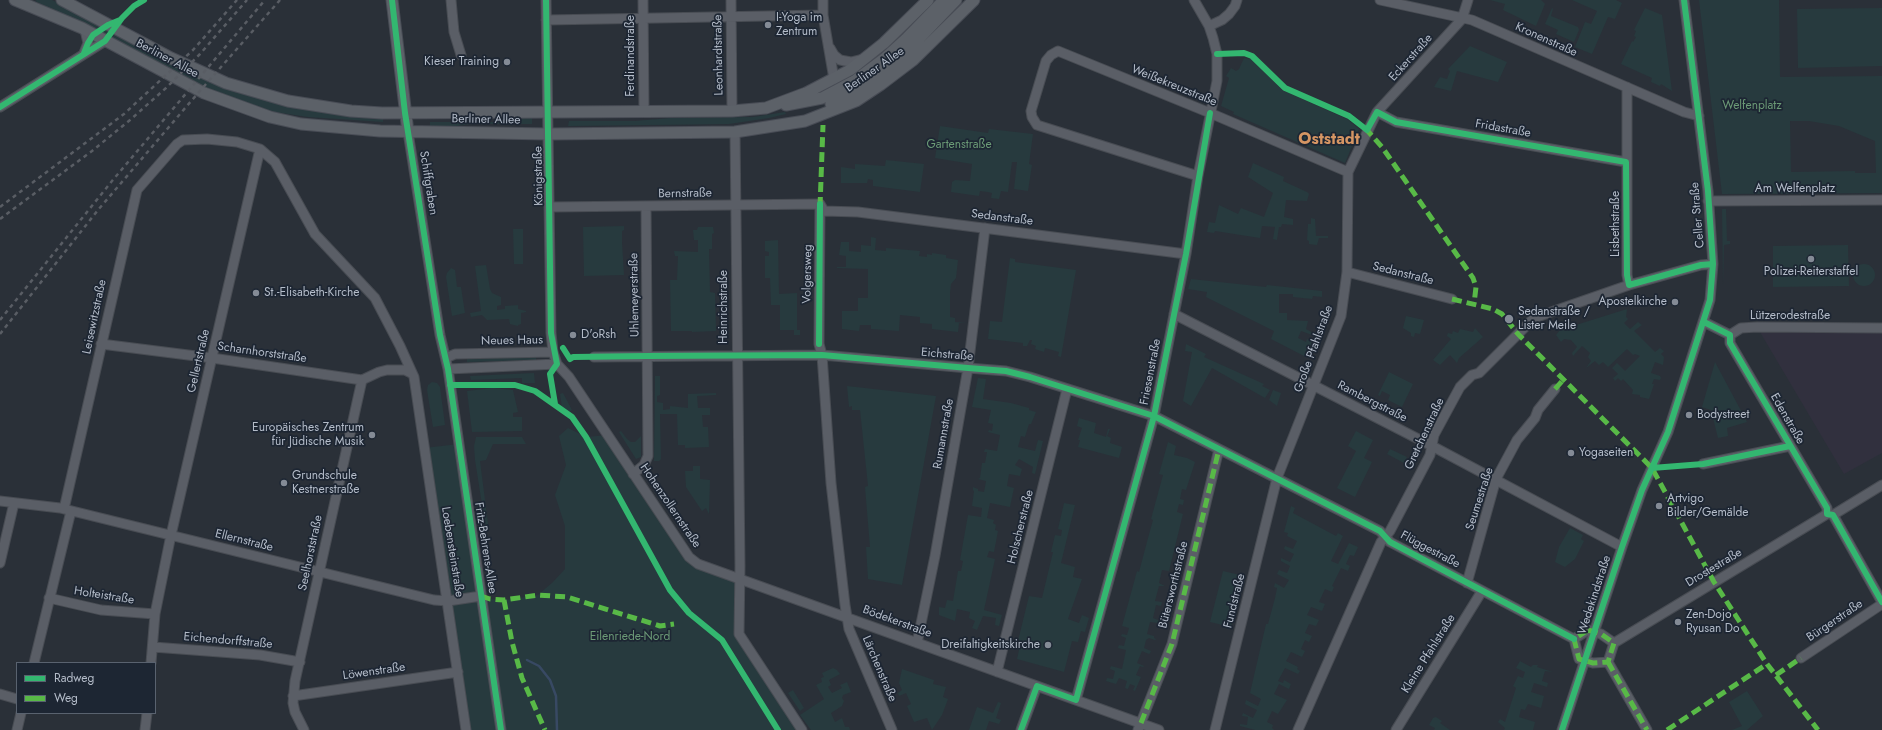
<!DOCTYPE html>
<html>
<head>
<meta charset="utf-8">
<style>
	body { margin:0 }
	#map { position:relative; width:1882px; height:730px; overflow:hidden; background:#2a3038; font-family:Jost,sans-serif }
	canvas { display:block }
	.legend { position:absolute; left:16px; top:662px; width:140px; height:52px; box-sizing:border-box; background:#1d2633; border:1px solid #59626f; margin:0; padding:5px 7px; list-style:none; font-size:12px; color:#b4bcc9 }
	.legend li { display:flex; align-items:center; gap:8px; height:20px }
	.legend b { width:20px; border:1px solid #59626f }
</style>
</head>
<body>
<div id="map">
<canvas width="1882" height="730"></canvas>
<ul class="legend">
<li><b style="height:5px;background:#33b770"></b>Radweg</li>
<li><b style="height:5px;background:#58b947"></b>Weg</li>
</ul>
</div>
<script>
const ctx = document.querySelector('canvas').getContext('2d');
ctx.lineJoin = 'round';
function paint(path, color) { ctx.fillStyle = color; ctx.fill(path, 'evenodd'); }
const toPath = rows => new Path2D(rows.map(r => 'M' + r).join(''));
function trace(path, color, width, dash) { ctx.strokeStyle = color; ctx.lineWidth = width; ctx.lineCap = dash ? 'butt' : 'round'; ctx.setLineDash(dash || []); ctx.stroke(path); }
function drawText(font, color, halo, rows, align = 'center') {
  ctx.font = font + ' Jost,sans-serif'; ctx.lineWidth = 3.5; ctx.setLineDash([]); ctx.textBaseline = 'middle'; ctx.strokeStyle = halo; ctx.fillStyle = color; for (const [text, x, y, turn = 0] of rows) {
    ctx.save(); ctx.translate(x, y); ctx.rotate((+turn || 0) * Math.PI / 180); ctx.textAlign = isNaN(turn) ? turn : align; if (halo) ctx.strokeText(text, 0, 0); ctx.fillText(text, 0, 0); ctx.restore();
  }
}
paint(toPath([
	[1757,327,1882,328,1882,453,1844,474]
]), '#31303e');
paint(toPath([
	[37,0,52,0,236,91,290,106,383,117,383,122,308,117,268,111,208,89,35,1],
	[1490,0,1541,0,1545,4,1536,26,1503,10,1505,4],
	[1572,0,1616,0,1622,3,1615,19,1608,17,1592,54,1575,47,1585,22,1591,24,1597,11],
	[1699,0,1779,0,1780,77,1882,76,1882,193,1722,194],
	[1790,121,1809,121,1839,126,1875,141,1876,173,1855,173,1855,171,1791,172],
	[1552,8,1553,9,1551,16,1578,27,1579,30,1574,42,1556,34,1558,30,1545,24],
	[1645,8,1662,15,1672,91,1661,84,1660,86,1651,82,1652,78,1621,64,1632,41,1633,42,1636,37,1634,36,1636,31,1634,30],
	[1882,8,1882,66,1798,68,1797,9],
	[1470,46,1507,62,1498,82,1457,71,1451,91,1434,87,1440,77,1447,79,1450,71,1448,69],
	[1244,58,1252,59,1282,90,1347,119,1359,129,1345,163,1233,114,1234,112,1221,106,1229,78,1226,76,1231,68,1236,71,1239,69],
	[785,112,786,114,769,118,729,124,568,126,569,121,635,121,670,118,753,117],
	[518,118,532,118,532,124,470,124,450,127,430,128,430,122,498,122],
	[940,126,988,133,989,129,1033,134,1029,164,1032,165,1028,191,1014,189,1017,162,1012,162,1008,192,1001,191,999,199,991,198,992,193,988,192,980,191,979,196,951,192,952,182,955,180,970,181,972,164,935,158],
	[886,160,924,164,920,192,873,186,873,180,868,179,867,183,841,183,841,167,855,169,855,164,885,166],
	[1253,163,1284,177,1283,181,1307,192,1309,194,1307,201,1286,200,1284,217,1293,219,1293,225,1282,224,1281,227,1279,227,1277,240,1273,239,1275,227,1262,226,1260,238,1215,231,1214,233,1207,232,1209,222,1215,223,1219,205,1238,214,1241,208,1264,217,1273,193,1248,177],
	[1722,209,1726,209,1727,241,1730,241,1730,244,1724,245,1723,285],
	[1311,218,1315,219,1316,236,1328,236,1328,238,1319,238,1317,245,1309,244,1309,241,1307,240,1308,224,1311,224],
	[624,226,624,230,622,231,622,242,624,275,584,276,583,227],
	[698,227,713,227,714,233,712,234,712,249,709,249,710,292,715,293,716,331,692,332,692,331,671,331,670,280,677,280,678,256,675,256,674,251,698,252,698,240,694,240,693,230,697,230],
	[513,229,523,229,523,264,514,264],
	[871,237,876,238,875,250,886,251,886,248,920,251,919,256,927,257,927,254,932,255,932,253,946,255,946,258,958,260,956,278,951,284,950,293,950,317,955,318,955,322,967,323,959,323,958,332,932,329,932,324,920,323,920,317,900,315,899,331,871,329,871,325,860,325,859,331,842,329,842,311,858,311,858,298,868,298,868,269,837,268,837,267,846,267,846,256,839,255,841,242,849,242,849,251,861,252,861,245,871,246],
	[778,240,779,294,797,293,797,330,800,330,800,335,794,335,794,330,780,330,780,305,771,305,770,278,765,278,765,256,769,256,769,252,765,251,765,241],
	[1848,245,1849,286,1773,287,1773,246],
	[1010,258,1015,259,1015,262,1076,270,1061,357,1058,356,1059,352,1045,348,1044,352,1035,349,1036,346,1031,344,1032,340,1030,340,1027,346,1023,346,1023,343,988,339,990,321,1002,322],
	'1853 275a11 11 0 1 1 22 0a11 11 0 1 1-22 0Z',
	[486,265,490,289,492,293,501,297,501,305,497,306,497,310,505,309,505,306,518,305,518,309,526,311,526,312,521,313,521,324,518,325,518,326,510,324,509,319,487,320,482,315,471,317,470,313,481,311,475,266],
	[451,268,455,270,457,287,461,287,465,313,452,316,446,277,447,273],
	[1191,279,1266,287,1267,285,1322,291,1322,297,1313,296,1312,299,1293,297,1293,294,1279,294,1279,313,1287,313,1287,320,1308,321,1306,329,1313,333,1312,335,1301,331,1298,338,1306,342,1307,339,1312,341,1306,357,1271,339,1274,331,1206,297,1207,292,1188,289],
	[1627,309,1626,317,1628,319,1624,323,1630,329,1638,322,1642,325,1634,331,1655,352,1660,348,1664,351,1661,354,1664,357,1663,365,1655,362,1651,373,1660,376,1661,378,1660,380,1654,379,1652,384,1654,384,1649,399,1640,397,1640,395,1632,394,1633,390,1623,379,1621,381,1618,378,1615,381,1613,378,1618,374,1612,368,1617,363,1625,371,1640,356,1635,354,1633,355,1627,349,1608,367,1603,362,1599,365,1595,361,1586,368,1591,361,1588,357,1590,353,1582,346,1573,356,1572,353,1577,347,1571,340,1564,339,1561,342,1556,335,1560,330],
	[1406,316,1424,320,1420,334,1415,333,1414,337,1411,336,1411,333,1403,328],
	[1475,328,1483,337,1459,358,1457,363,1450,355,1440,365,1433,360,1451,339,1447,336,1448,333,1452,334,1453,331,1458,333,1460,329,1473,332],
	[1186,344,1206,354,1204,357,1264,384,1262,386,1270,390,1265,398,1212,368,1191,406,1183,401,1192,352,1185,351],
	[536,357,536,360,467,362,467,358],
	[1715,362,1747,422,1727,428,1728,436,1718,438,1711,410,1702,407],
	[1389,372,1413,384,1402,407,1388,400,1390,395,1382,391,1380,396,1378,395],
	[534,373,535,383,522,383,522,378,471,380,470,376],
	[655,376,660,376,660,395,657,396,657,402,663,403,663,410,670,409,670,406,688,408,688,394,716,393,716,395,697,396,698,408,710,408,710,415,702,415,703,427,708,427,709,447,685,448,685,445,678,445,677,414,660,414,661,459,659,461,654,461],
	[978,378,986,379,983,399,1011,403,1029,408,1029,410,1036,412,1031,424,1029,424,1025,437,1021,436,1018,447,1035,451,1038,440,1043,441,1035,474,1032,473,1033,467,1019,459,1015,465,1022,469,1020,476,1009,474,1007,486,1014,488,1010,507,990,503,987,518,994,520,993,523,996,525,995,530,998,531,994,552,989,551,987,557,995,559,984,610,1002,615,999,626,995,625,996,618,983,616,977,630,972,628,975,621,969,618,970,612,957,609,955,621,939,615,939,607,945,608,947,600,953,601,958,571,961,571,963,561,960,560,968,515,981,517,982,508,972,506,974,491,973,490,973,487,978,489,978,491,984,492,986,481,978,479,980,478,982,463,985,463,987,452,984,452,985,449,997,451,1000,435,988,432,989,430,992,431,993,424,988,423,991,410,972,407],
	[432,382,437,383,440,387,445,425,433,427,427,390,428,385],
	[847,386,936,396,902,585,868,579,866,547,870,547,865,487,868,486,860,410,852,410,852,406,849,407],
	[493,388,513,390,518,412,513,413,513,417,522,417,522,431,472,432,467,391],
	[1273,390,1281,393,1277,406,1269,400],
	[563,393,572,410,569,412,562,408,560,394],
	[1079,418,1096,423,1094,433,1106,437,1108,429,1110,429,1107,436,1111,438,1110,443,1122,447,1119,458,1078,447,1080,440,1078,440,1082,428,1077,426],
	[568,428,586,437,608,435,689,557,739,578,739,634,802,730,466,730,424,448,459,444,481,596,490,599,505,600,538,595,553,582,565,569,565,526,555,495,566,465,559,436],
	[621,431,627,439,631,442,635,442,641,436,641,457,636,459,619,432],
	[1356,431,1373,440,1364,458,1372,462,1355,497,1337,488,1356,451,1348,446],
	[476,437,522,437,526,444,493,444,486,460,480,461,489,531,486,530,475,460,474,446],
	[1168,442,1176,446,1174,455,1187,458,1195,462,1186,490,1182,489,1180,499,1184,500,1183,505,1179,504,1177,512,1183,514,1169,571,1162,570,1159,583,1165,586,1159,586,1155,601,1162,602,1161,606,1156,605,1153,618,1158,620,1158,623,1150,622,1147,634,1154,636,1154,638,1156,639,1155,640,1149,638,1146,640,1144,648,1151,651,1150,653,1149,654,1142,651,1137,663,1144,666,1143,667,1140,666,1136,675,1141,677,1135,691,1133,690,1135,686,1130,684,1128,689,1125,688,1127,681,1119,678,1116,684,1106,681,1107,678,1113,679,1115,671,1110,669,1111,666,1122,669,1126,650,1118,648,1119,645,1124,646,1126,638,1121,636,1122,634,1127,635,1129,628,1122,626,1137,571,1139,572,1148,538,1153,520,1151,519,1163,475,1159,474],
	[1390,449,1407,457,1404,463,1387,454],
	[693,466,700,466,700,479,710,480,709,514,706,508,702,511,686,487,685,471,693,471],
	[1064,503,1075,505,1061,563,1075,567,1073,577,1082,579,1068,619,1079,623,1082,615,1089,618,1085,632,1081,631,1078,642,1072,641,1064,672,1017,659,1019,650,1016,649,1029,596,1042,598,1053,552,1051,552,1055,535,1061,536,1062,530,1058,529],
	[1291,506,1295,508,1293,513,1336,536,1338,533,1343,536,1331,561,1338,564,1349,543,1358,547,1354,556,1350,555,1346,564,1350,566,1348,571,1341,568,1332,586,1334,587,1332,592,1325,589,1319,602,1325,604,1322,611,1311,607,1307,615,1319,620,1316,626,1309,624,1305,633,1312,636,1309,642,1305,640,1301,649,1305,651,1302,657,1291,652,1286,661,1298,667,1297,669,1300,671,1298,674,1285,668,1278,681,1283,683,1284,680,1291,684,1289,689,1279,684,1274,694,1287,700,1278,714,1272,711,1267,722,1273,725,1272,728,1274,730,1255,730,1240,726,1240,724,1247,725,1248,717,1242,716,1243,713,1253,718,1257,710,1245,704,1246,700,1258,706,1261,699,1250,693,1266,624,1268,624,1275,598,1277,588,1274,587,1275,583,1284,588,1289,580,1277,574,1279,570,1287,573,1290,566,1281,561,1281,558,1290,562,1294,554,1284,549,1285,546,1293,549,1297,541,1287,536,1288,533,1284,532],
	[1570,528,1583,535,1581,539,1584,541,1575,559,1565,567,1555,562,1559,547],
	[1223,571,1244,576,1231,627,1210,622],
	[1520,661,1531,667,1533,665,1538,665,1537,667,1553,672,1545,671,1542,681,1548,683,1547,687,1534,683,1531,692,1544,696,1541,708,1528,704,1525,710,1521,709,1519,717,1535,722,1533,730,1504,730,1505,728,1498,722,1500,719,1505,722,1516,688,1513,686,1518,676,1523,678,1525,672,1516,668],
	[833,668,837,670,840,674,829,680,831,685,828,687,832,693,842,688,840,685,847,682,851,692,843,695,842,698,844,701,842,706,831,713,835,722,842,718,845,727,849,727,850,730,811,730,800,715,824,699,816,685,822,682,821,678,824,677,822,673],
	[902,669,934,680,933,684,946,687,943,697,948,699,942,715,932,730,927,718,914,722,907,706,911,704,906,693,899,696,898,693,902,690,899,683],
	[793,690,804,708,800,711,788,693],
	[1747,691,1763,716,1747,730,1732,730,1742,726,1729,702],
	[998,702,1001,703,996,718,1001,720,999,724,989,721,986,730,969,730,977,707,993,713],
	[1436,717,1442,721,1440,723,1450,730,1434,730,1435,728,1429,725,1433,718]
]), '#273a3e');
trace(toPath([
	[527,660,539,666,550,680,556,696,557,730]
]), '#384963', 2.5);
const minor = toPath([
	[451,0,454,32,461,55],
	[546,0,551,333,553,352,557,364,569,377,689,557,698,564,1159,730],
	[643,0,644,111],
	[731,0,732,111],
	[823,0,823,15,834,79],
	[1380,0,1472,20,1684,112,1699,116],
	[546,20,823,15],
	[1209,26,1222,20,1229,14,1235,6,1237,0],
	[830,48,834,55,840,60,851,62,863,59],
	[84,53,88,43,85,30],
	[1627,87,1627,275,1629,285],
	[0,107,105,41],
	[1377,112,1396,122,1626,162],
	[408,132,440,335,448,369,501,730],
	[735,132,740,566,739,634,802,730],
	[1198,176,1037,125,1032,117,1031,111,1046,61,1051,55,1058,51,1210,113,1348,172],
	[1708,201,1882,200],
	[820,204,819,344,822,355,831,483,845,605,849,629,892,730],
	[820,204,824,211,858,212,1186,254],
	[550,207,820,204],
	[1347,272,1452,299],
	[1174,314,1432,446,1622,547],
	[1704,322,1730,335],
	[1730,335,1741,328,1757,327,1882,328],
	[101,344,212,358,362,380,379,372,387,370,405,370,411,373],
	[594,357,822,355,968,368,1006,371,1030,377,1154,416,1380,531,1390,542,1574,639],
	[446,358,455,354,553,352],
	[448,369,557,364],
	[1703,464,1790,446],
	[633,474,644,465,648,456,646,206],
	[1882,485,1833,515,1882,602],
	[0,501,60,508,434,600,448,601,481,596],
	[64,509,137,190,177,144,183,140,207,139,237,142,260,149,275,162,315,234,375,298,400,346,414,377,466,730],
	[0,563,14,503],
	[1467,583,1496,479,1517,440,1535,418,1538,410,1555,389],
	[49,598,101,610,155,614],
	[1588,630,1601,634,1614,643,1608,662,1593,663,1579,659,1574,639,1588,630],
	[917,643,935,556,968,368,985,228],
	[1614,643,1827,514,1827,508,1730,343,1730,335],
	[153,647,260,655,300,662],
	[1801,658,1882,604],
	[1608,662,1647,730],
	[34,663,71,511],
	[151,663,155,614,171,535,260,149],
	[997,672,1067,389],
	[0,694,17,699],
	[293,696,458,672],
	[1076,700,1154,416,1186,254,1198,176,1217,81,1217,54,1213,38,1209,26,1194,0],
	[17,730,21,713],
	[145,730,147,713],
	[304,730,295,712,293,703,295,681,362,380],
	[1021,730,1037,686],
	[1138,730,1172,644,1219,449],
	[1215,730,1277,478,1341,316,1347,272,1348,172,1377,112,1462,19,1468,0],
	[1298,730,1381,542,1390,531,1430,455,1434,435,1460,387,1472,375,1479,373,1534,318,1629,285,1701,265,1713,264],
	[1396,730,1482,591],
	[1562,730,1622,547,1642,490,1668,432,1710,300,1713,264,1708,191,1684,0]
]);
const major = toPath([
	[15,0,82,28,204,93,270,117,301,124,380,131,549,134,735,132,805,121,856,101,880,85,913,60,974,0],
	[62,0,171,58,226,83,288,101,351,111,382,113,732,111,766,108,806,93,850,70,884,43,928,0],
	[392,0,408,132],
	[831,104,861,87,890,66,912,46,956,0],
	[786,105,822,98,856,80,884,59,906,39,944,0]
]);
trace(minor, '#484c53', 11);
trace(major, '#484c55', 13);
trace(minor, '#5a5e66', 9);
trace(major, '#5c6168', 11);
trace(toPath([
	[0,207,124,114,193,50,237,0],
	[0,219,92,151,130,120,166,88,200,54,247,0],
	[0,320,112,181,265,0],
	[0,334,98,210,192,100,280,0]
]), '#595d64', 2.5, [4, 4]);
trace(toPath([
	[1365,128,1382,147,1473,278,1476,287,1474,304],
	[820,207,823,125],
	[1452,299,1493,309,1502,314,1518,334,1652,468,1714,582,1767,664,1818,730],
	[1555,389,1564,379],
	[481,596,490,599,504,600,538,595,567,597,660,626,674,624],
	[504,600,512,642,522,678,545,730],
	[1588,630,1601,634,1614,643,1608,662,1593,663,1579,659,1574,639,1588,630],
	[1608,662,1647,730],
	[1776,675,1801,658],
	[1141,723,1172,644,1219,449],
	[1667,730,1767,664]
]), '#58b947', 5, [10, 5]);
trace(toPath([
	[392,0,405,113,440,335,448,369,501,730],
	[546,0,551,333,557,364,550,374,555,404],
	[84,53,88,43,93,35,108,25,120,20],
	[1217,54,1244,53,1252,56,1285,88,1349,116,1367,130,1377,112,1396,122,1626,162,1627,275,1629,285,1701,265,1713,264],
	[0,107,105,41,122,18,134,6,144,0],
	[1704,322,1730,335,1730,343,1827,508,1827,514,1833,515,1882,602],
	[819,344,820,204],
	[563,348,570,359,573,357,647,356,822,355,968,368,1006,371,1030,377,1154,416,1380,531,1390,542,1574,639],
	[450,385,515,385,535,391,572,417,586,437,670,590,689,613,722,640,778,730],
	[1652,468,1703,464,1790,446],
	[1021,730,1037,686,1076,700,1154,416,1186,254,1210,113],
	[1562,730,1622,547,1642,490,1668,432,1710,300,1713,264,1708,191,1684,0]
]), '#33b770', 6);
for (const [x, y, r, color] of [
	[768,25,4,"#848b96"],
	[507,62,4,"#848b96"],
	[1811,259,4,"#848b96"],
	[256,293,4,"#848b96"],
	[1675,302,4,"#848b96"],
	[1509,319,5,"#848b96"],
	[573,335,4,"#848b96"],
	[1689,415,4,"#848b96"],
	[372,435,4,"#848b96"],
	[1571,453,4,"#848b96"],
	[284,483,4,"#848b96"],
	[1659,506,4,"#848b96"],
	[1678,622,4,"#848b96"],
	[1048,645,4,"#848b96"]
]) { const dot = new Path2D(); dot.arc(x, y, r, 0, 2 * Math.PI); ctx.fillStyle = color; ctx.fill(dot); trace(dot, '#1d2633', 1.5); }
drawText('12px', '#b4bcc9', '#1d2633', [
	["I-Yoga im",776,18],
	["Zentrum",776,32],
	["Kieser Training",499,62,"right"],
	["Polizei-Reiterstaffel",1811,272,"center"],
	["St.-Elisabeth-Kirche",264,293],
	["Apostelkirche",1667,302,"right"],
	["Sedanstraße /",1518,312],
	["Lister Meile",1518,326],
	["D'oRsh",581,335],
	["Bodystreet",1697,415],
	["Europäisches Zentrum",364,428,"right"],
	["für Jüdische Musik",364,442,"right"],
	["Yogaseiten",1579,453],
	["Grundschule",292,476],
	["Kestnerstraße",292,490],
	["Artvigo",1667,499],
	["Bilder/Gemälde",1667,513],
	["Zen-Dojo",1686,615],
	["Ryusan Do",1686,629],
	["Dreifaltigkeitskirche",1040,645,"right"]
], 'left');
drawText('12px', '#b4bcc9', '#1d2633', [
	["Kronenstraße",1546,40,24],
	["Leonhardtstraße",719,55,-91],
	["Ferdinandstraße",631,56,-90],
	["Eckerstraße",1411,58,-48],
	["Berliner Allee",167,59,28],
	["Berliner Allee",875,70,-35],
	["Weißekreuzstraße",1174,86,22],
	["Berliner Allee",486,120,1],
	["Fridastraße",1503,129,10],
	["Königstraße",539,176,-91],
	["Schiffgraben",428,183,81],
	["Am Welfenplatz",1795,189],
	["Bernstraße",685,194,-1],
	["Celler Straße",1698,215,-95],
	["Sedanstraße",1002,218,7],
	["Lisbethstraße",1616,224,-90],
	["Volgersweg",808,274,-89],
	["Sedanstraße",1403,274,14],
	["Uhlemeyerstraße",635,295,-91],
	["Heinrichstraße",724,307,-90],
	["Lützerodestraße",1790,316],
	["Leisewitzstraße",95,317,-78],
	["Neues Haus",512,341,-1],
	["Große Pfahlstraße",1314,349,-70],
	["Scharnhorststraße",262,353,8],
	["Eichstraße",947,355,5],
	["Gellertstraße",199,361,-77],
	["Friesenstraße",1151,372,-79],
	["Rambergstraße",1372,402,27],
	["Edenstraße",1787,419,60],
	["Rumannstraße",944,434,-80],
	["Gretchenstraße",1425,434,-65],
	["Seumestraße",1480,499,-72],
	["Hohenzollernstraße",670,506,56],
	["Holscherstraße",1021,527,-76],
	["Ellernstraße",244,541,14],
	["Fritz-Behrens-Allee",485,548,81],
	["Flüggestraße",1430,550,28],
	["Loebensteinstraße",452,552,81],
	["Seelhorststraße",311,553,-78],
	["Drostestraße",1714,568,-31],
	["Bütersworthstraße",1174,585,-76],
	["Wedekindstraße",1595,595,-72],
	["Holteistraße",104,596,9],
	["Fundstraße",1235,601,-76],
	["Bürgerstraße",1835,621,-34],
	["Bödekerstraße",897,622,20],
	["Eichendorffstraße",228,641,5],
	["Kleine Pfahlstraße",1429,654,-58],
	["Lärchenstraße",879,669,67],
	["Löwenstraße",374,672,-8]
]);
drawText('12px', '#6b9a76', '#1d2633', [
	["Welfenplatz",1752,106],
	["Gartenstraße",959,145],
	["Eilenriede-Nord",630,637]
]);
drawText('bold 16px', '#d59563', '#1d2633', [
	["Oststadt",1329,140]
]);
</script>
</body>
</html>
